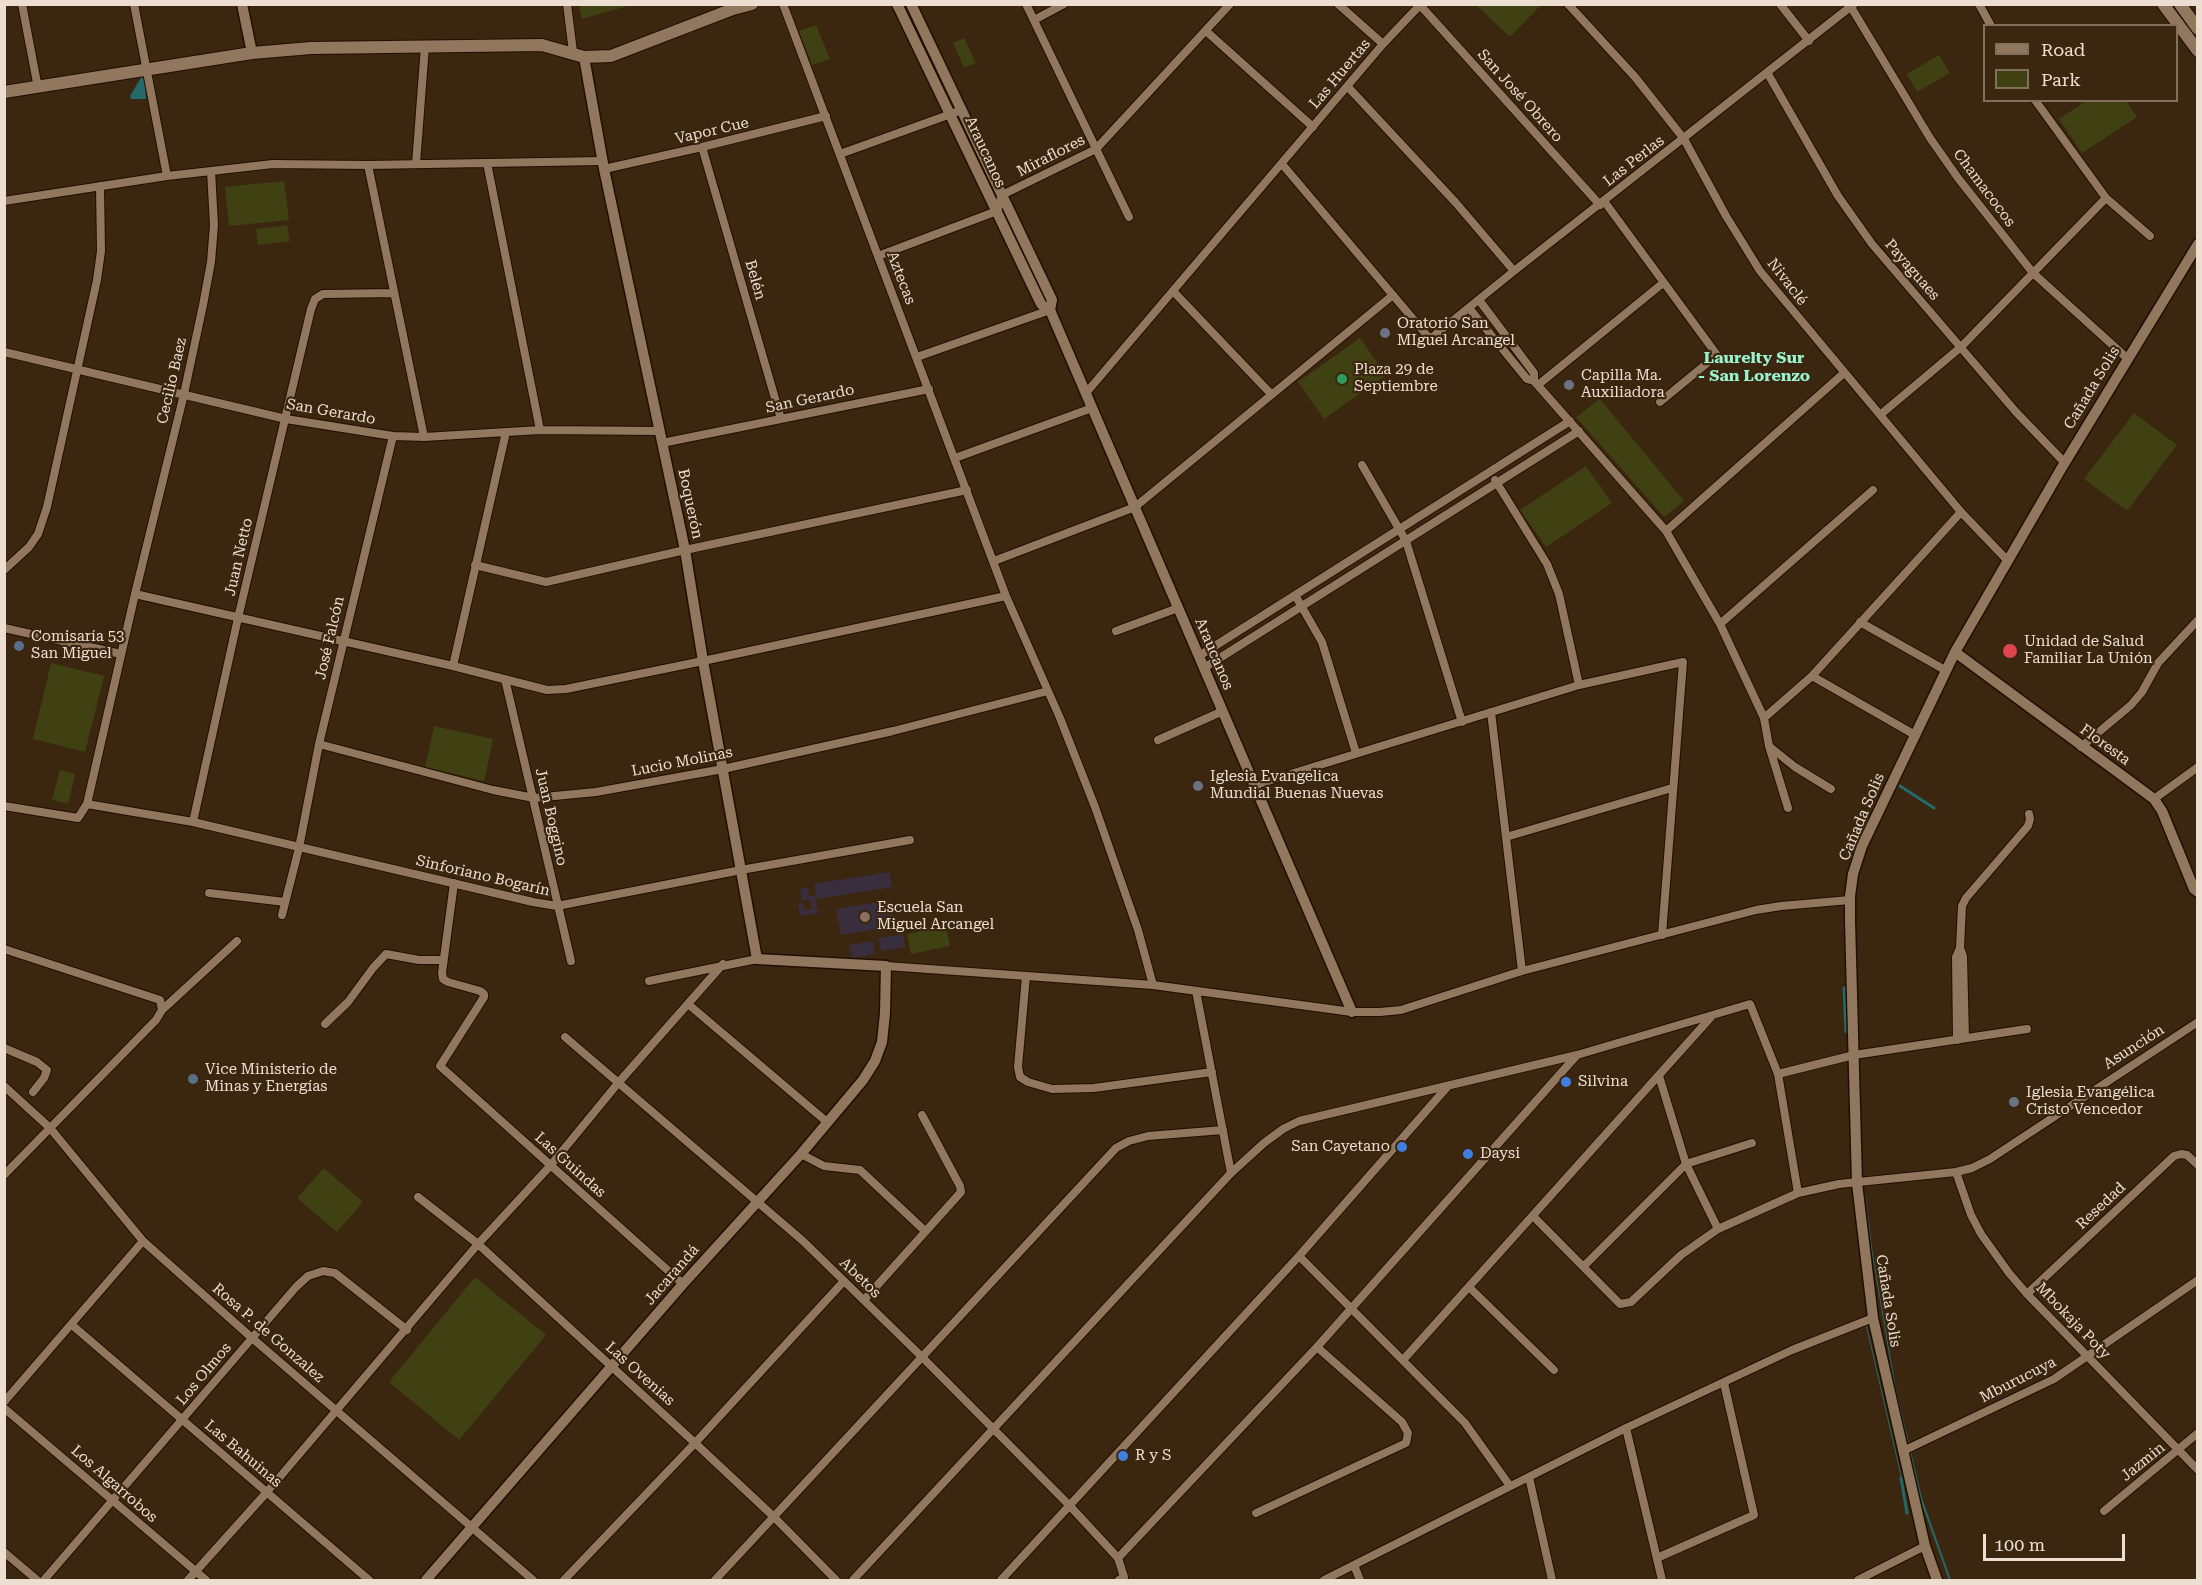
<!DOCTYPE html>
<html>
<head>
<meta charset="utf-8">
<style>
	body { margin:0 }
	#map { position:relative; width:2202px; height:1585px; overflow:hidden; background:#3b2610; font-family:"Roboto Serif",serif }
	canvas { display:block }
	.frame { position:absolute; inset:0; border:6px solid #ecded1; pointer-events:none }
	.legend { position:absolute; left:1983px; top:24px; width:195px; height:78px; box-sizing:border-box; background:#3b2610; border:2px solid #82705d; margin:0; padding:8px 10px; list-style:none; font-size:18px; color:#ecded1 }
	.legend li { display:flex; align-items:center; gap:12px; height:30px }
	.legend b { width:30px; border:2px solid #82705d }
	.scale { position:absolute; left:1983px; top:1534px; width:142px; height:27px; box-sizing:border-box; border:3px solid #ecded1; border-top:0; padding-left:8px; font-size:18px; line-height:21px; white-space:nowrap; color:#ecded1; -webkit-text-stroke:4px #3b2610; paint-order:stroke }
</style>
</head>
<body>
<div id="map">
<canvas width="2202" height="1585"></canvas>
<div class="frame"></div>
<ul class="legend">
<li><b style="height:8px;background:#90775e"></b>Road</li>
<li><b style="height:16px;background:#404112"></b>Park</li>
</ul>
<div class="scale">100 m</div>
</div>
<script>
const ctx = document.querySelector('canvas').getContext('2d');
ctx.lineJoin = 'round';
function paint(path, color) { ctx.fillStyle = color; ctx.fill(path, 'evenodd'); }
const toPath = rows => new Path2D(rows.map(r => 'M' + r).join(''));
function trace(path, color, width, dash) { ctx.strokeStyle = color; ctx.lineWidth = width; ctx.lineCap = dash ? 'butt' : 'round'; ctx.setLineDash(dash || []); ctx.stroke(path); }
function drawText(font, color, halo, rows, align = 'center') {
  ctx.font = font + ' "Roboto Serif",serif'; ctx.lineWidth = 4.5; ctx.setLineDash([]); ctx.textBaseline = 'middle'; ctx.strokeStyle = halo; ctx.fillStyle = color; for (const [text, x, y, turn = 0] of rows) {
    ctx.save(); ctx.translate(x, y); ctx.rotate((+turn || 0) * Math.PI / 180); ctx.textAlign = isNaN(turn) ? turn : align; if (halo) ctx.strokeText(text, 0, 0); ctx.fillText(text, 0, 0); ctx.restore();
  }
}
paint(toPath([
	[889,872,892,887,817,899,814,884],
	[808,888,809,896,815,895,818,913,800,916,798,903,803,902,805,910,812,909,810,899,802,901,800,889],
	[890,900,894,926,841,935,836,909],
	[903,934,905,947,881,951,878,938],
	[873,941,875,954,852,958,849,945]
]), '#392e3d');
paint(toPath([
	[579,4,631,4,631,5,582,19],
	[1476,5,1541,5,1510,37],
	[816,25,830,59,812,65,799,31],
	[964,38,976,63,964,68,953,43],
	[1939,55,1950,73,1917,92,1907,74],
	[2086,101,2126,101,2137,117,2082,153,2059,119],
	[284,181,289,220,229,226,225,187],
	[287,225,290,241,258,245,256,229],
	[1360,338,1386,375,1324,419,1298,382],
	[1600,399,1684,501,1664,517,1576,417],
	[2134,413,2177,445,2127,511,2084,479],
	[1586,466,1612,503,1546,547,1520,510],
	[51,663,104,676,85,752,33,739],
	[434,726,493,739,484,781,425,767],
	[60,770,75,774,68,804,52,800],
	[946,926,950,946,911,954,907,934],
	[324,1168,363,1202,337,1232,297,1198],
	[475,1277,546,1335,459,1440,389,1382]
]), '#404112');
paint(toPath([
	[142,76,145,79,146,99,131,99,130,96],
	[1865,1187,1872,1248,1896,1389,1922,1498,1951,1580,1949,1580,1920,1499,1895,1390,1871,1248],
	[1866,1326,1867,1326,1903,1482,1902,1482]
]), '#25696a');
trace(toPath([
	[1900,786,1934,808],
	[1844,988,1846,1032],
	[1901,1478,1907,1513]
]), '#25696a', 3);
const minor = toPath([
	[22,4,38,88],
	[134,4,167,176],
	[567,4,573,52],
	[783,4,1006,596,1060,718,1095,807,1138,930,1153,985],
	[1026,4,1129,217],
	[1338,4,1383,44],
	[1568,4,1635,77,1684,139,1726,216,1760,271,1961,512,2007,560],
	[1780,4,1809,41],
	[1979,4,1991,26],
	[1420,5,1600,205],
	[1851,7,1930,138,1958,178,2033,273,2128,359],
	[1034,20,1064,4],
	[1206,31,1313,127],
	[1768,74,1838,196,1872,244,2016,412,2065,463],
	[1348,87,1456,203,1514,271],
	[2035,100,2106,198,2150,236],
	[702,147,781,419],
	[840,154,962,110],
	[487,163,540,430],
	[416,164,425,46],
	[1282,164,1430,339,1514,271,1854,4],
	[368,165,424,437],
	[604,169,702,147,826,116],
	[4,201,167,176,273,164,368,165,602,161],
	[1604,201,1717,355,1660,402],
	[878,256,997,211,1002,195,1096,149,1230,4],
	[1173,291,1271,394],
	[1479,300,1534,373,1534,381],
	[1469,308,1527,379,1534,381,1666,531,1720,624,1764,718,1769,746,1788,808],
	[4,352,286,419,393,436,424,437,540,430,659,431],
	[917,357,1050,310],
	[1538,385,1663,283],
	[1086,393,1383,44,1421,4],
	[1880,415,1961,347,2106,198],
	[662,443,929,389],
	[955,458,1092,408],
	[1362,465,1406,541,1462,722],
	[1495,480,1547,564,1559,594,1579,685],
	[1666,531,1844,373],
	[994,561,1135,507,1393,295],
	[475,565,546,582,685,550,967,490],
	[4,570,29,547,38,534,47,507,97,280,101,251,100,186],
	[135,594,453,666,547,690,566,689,703,661,1006,596],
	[1295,595,1322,642,1356,753],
	[1860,622,1945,670],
	[1720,624,1873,490],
	[4,628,121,654],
	[1116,631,1178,608],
	[1199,656,1570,421],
	[453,666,506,432],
	[1204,668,1579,431],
	[1812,676,1915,735],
	[505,679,571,961],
	[1491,712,1522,971],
	[1764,718,1812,676,1961,512],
	[1158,740,1223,711],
	[319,744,493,790,534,798,596,792,723,769,893,731,1048,691],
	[1770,747,1795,767,1831,789],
	[2081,747,2131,705,2142,692,2158,663,2198,620],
	[1255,785,1579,685,1683,662,1662,935],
	[2154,799,2198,767],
	[87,804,193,822,533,902,557,906,741,870,910,840],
	[4,806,78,818,87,804,135,594,184,394,203,305,211,262,214,225,211,171],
	[193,822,238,618,311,309,315,299,323,294,394,293],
	[1506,837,1672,788],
	[454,883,442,973,443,979,448,982,480,991,484,994,484,997,440,1066,683,1284],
	[209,893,285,902],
	[282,915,299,848,319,744,393,436],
	[4,949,160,1000,162,1010,156,1020,4,1175],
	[886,966,1153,985,1352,1012,1380,1012,1401,1010,1522,971,1756,910,1781,906,1850,900],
	[1026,976,1018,1067,1020,1077,1028,1082,1052,1089,1094,1088,1212,1072],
	[649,981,757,959],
	[1196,991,1231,1173],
	[688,1004,827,1122],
	[162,1010,237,941],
	[325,1024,348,1002,373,968,386,954,419,960,443,960],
	[565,1037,803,1241,922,1357,1070,1506,1118,1558,1124,1577,1119,1580],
	[1965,1038,1963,956,1960,948,1962,906,1966,898,2028,826,2030,819,2029,814],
	[1957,1040,1956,957,1960,948],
	[4,1048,37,1062,47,1070,44,1078,33,1092],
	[1778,1074,1854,1055,2027,1029],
	[1659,1076,1686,1164,1718,1229],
	[4,1086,50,1128,143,1241,252,1338,533,1580],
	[801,1154,824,1166,860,1170,925,1231],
	[1956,1172,1971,1215,1981,1234,2009,1273,2027,1294,2198,1470],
	[418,1197,478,1244,695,1443,774,1517,836,1580],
	[1533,1216,1620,1304,1631,1302,1681,1255,1718,1229,1798,1193,1839,1184,1956,1172,1972,1168,1990,1159,2198,1022],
	[1299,1256,1465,1423,1510,1486],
	[1584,1266,1686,1164,1752,1143],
	[1469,1287,1554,1370],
	[2027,1294,2174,1156,2181,1154,2187,1155,2198,1165],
	[864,1300,961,1192,960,1186,922,1115],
	[72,1325,369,1580],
	[1403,1360,1711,1017],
	[4,1402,143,1241],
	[4,1408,206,1580],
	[1626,1428,1662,1580],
	[1903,1451,2054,1379,2198,1280],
	[1529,1477,1552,1580],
	[2104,1511,2198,1433],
	[1256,1513,1406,1443,1408,1433,1402,1422,1317,1347],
	[4,1552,37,1580],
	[1118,1558,1317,1347,1577,1055],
	[1657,1558,1754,1515,1724,1383],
	[1354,1565,1360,1580],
	[44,1580,296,1287,308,1276,323,1271,335,1273,407,1330],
	[188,1580,267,1492,478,1244,550,1166,619,1082,723,964],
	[564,1580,695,1443,844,1281],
	[715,1580,1116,1148,1129,1141,1148,1136,1223,1130],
	[853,1580,1231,1173,1264,1143,1283,1129,1299,1121,1577,1055,1750,1004,1778,1074,1798,1193],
	[1001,1580,1299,1256,1448,1086],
	[1324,1580,1626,1428,1792,1350,1873,1318],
	[1858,1580,1925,1546]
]);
const tertiary = toPath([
	[242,4,252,53],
	[897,4,1041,304,1044,307,1049,308],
	[911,4,1052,300,1050,310,1352,1012],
	[1955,652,2154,799,2162,811,2194,889,2198,892],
	[426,1580,683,1284,801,1154,863,1080,875,1061,882,1042,885,1013,886,966,757,959,703,661,685,550,604,169,584,57],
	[1937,1580,1925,1546,1873,1318,1857,1183,1850,921,1850,896,1853,874,1862,846,1955,652,2061,469,2198,244]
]);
const secondary = toPath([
	[2163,4,2198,51],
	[2180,4,2198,29],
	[4,92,252,53,311,48,542,45,584,57,611,56,733,9,752,4]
]);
trace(minor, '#220e00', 10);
trace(tertiary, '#220e00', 13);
trace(secondary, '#220e00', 14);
trace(minor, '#90775e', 8);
trace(tertiary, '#90775e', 10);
trace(secondary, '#90775e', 12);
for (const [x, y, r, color] of [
	[1385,333,6,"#6b7280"],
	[1342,379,6,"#2e9e5b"],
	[1569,385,6,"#6b7280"],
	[19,646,6,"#5c6f8a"],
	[2010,651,8,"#e0444e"],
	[1198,786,6,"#6b7280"],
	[865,917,6,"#8d6e63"],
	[193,1079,6,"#5c6f8a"],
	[1566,1082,6,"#3f7fe0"],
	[2014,1102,6,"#6b7280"],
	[1402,1147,6,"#3f7fe0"],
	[1468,1154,6,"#3f7fe0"],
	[1123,1456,6,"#3f7fe0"]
]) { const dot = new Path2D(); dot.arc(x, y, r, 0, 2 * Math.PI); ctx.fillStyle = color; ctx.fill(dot); trace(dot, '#3b2610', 2); }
drawText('15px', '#ecded1', '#3b2610', [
	["Las Huertas",1340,74,-50],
	["San José Obrero",1520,96,48],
	["Vapor Cue",712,131,-13],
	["Araucanos",985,152,65],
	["Miraflores",1051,156,-27],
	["Las Perlas",1634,161,-38],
	["Chamacocos",1984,188,53],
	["Payaguaes",1912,270,49],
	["Aztecas",901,278,69],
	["Belén",755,280,74],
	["Nivaclé",1787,282,52],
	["Cecilio Baez",172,381,-77],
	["Cañada Solis",2092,388,-59],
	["San Gerardo",810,399,-12],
	["San Gerardo",331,412,10],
	["Boquerón",690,504,78],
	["Juan Netto",239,557,-77],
	["José Falcón",330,638,-77],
	["Araucanos",1214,654,67],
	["Floresta",2105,745,36],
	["Lucio Molinas",682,762,-11],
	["Juan Boggino",551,817,77],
	["Cañada Solis",1862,817,-67],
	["Sinforiano Bogarín",483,876,13],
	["Asunción",2134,1047,-33],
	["Las Guindas",570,1165,42],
	["Resedad",2101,1206,-43],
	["Jacarandá",672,1275,-49],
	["Abetos",860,1278,44],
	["Cañada Solis",1888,1301,81],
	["Mbokaja Poty",2073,1321,46],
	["Rosa P. de Gonzalez",268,1333,41],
	["Los Olmos",204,1374,-50],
	["Las Ovenias",640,1374,42],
	["Mburucuya",2018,1380,-27],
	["Las Bahuinas",243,1454,40],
	["Jazmin",2143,1462,-39],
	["Los Algarrobos",114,1484,41]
]);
drawText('15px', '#ecded1', '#3b2610', [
	["Oratorio San",1397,324],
	["MIguel Arcangel",1397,341],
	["Plaza 29 de",1354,370],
	["Septiembre",1354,387],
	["Capilla Ma.",1581,376],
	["Auxiliadora",1581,393],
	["Comisaría 53",31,637],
	["San Miguel",31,654],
	["Unidad de Salud",2024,642],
	["Familiar La Unión",2024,659],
	["Iglesia Evangelica",1210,777],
	["Mundial Buenas Nuevas",1210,794],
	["Escuela San",877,908],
	["Miguel Arcangel",877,925],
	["Vice Ministerio de",205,1070],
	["Minas y Energías",205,1087],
	["Silvina",1578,1082],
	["Iglesia Evangélica",2026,1093],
	["Cristo Vencedor",2026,1110],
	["San Cayetano",1390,1147,"right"],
	["Daysi",1480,1154],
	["R y S",1135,1456]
], 'left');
drawText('bold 16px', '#9af3cf', '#3b2610', [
	["Laurelty Sur",1754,358],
	["- San Lorenzo",1754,376]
]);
</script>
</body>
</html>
